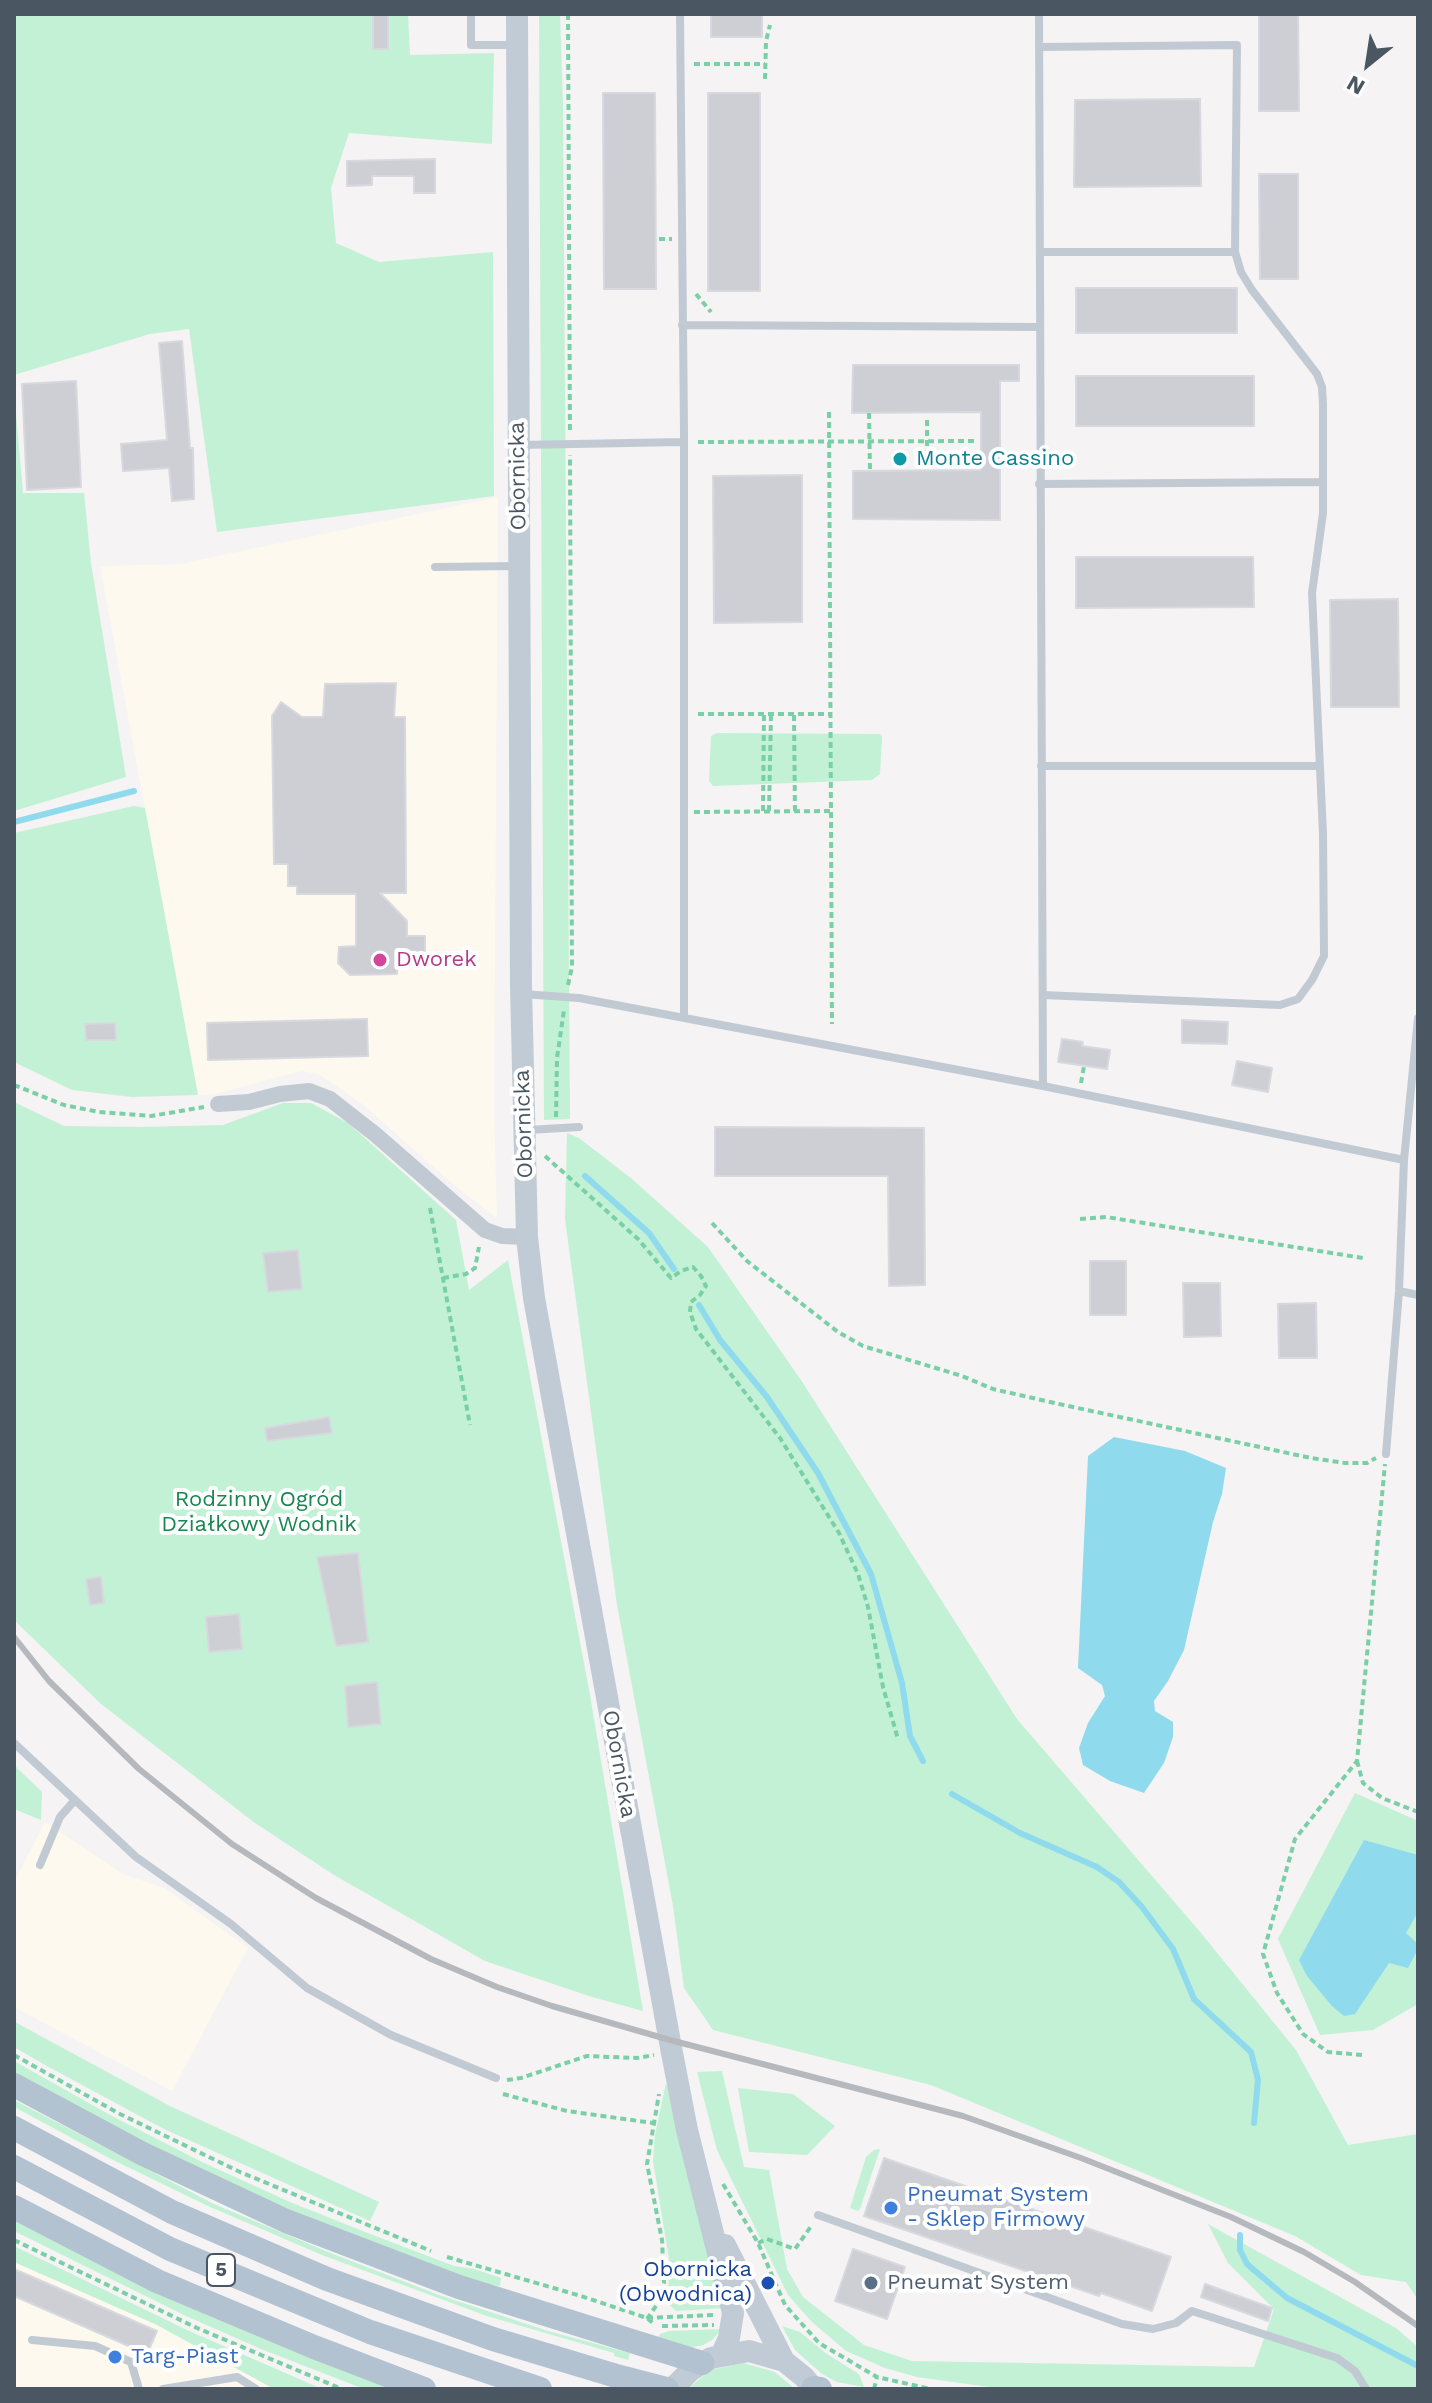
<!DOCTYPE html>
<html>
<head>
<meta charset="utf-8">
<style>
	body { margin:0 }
	#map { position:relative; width:1432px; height:2403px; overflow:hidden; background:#f5f3f3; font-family:"Work Sans",sans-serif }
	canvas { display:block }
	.frame { position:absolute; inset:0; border:16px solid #4a5661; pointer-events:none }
	.north { position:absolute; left:1328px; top:24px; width:80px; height:80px; -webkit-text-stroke:6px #fff; paint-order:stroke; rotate:210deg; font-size:22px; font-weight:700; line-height:32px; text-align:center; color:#4a5661 }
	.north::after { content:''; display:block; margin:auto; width:28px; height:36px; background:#4a5661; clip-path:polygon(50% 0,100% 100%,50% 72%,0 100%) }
</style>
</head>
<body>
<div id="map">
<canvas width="1432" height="2403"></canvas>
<div class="frame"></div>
<div class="north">N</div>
</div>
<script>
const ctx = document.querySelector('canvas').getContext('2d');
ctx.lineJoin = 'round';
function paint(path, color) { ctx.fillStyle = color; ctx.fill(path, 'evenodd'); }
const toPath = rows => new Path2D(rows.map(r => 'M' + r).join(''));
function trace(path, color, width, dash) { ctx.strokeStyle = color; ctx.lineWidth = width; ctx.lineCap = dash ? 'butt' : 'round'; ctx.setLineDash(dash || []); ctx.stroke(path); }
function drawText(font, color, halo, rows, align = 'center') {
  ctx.font = font + ' "Work Sans",sans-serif'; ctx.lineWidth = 8; ctx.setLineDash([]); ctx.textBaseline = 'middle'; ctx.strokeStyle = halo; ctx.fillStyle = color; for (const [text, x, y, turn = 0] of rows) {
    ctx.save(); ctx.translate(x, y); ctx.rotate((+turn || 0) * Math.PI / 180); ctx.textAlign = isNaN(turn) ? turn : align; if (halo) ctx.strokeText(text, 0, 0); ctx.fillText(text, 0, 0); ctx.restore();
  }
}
paint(toPath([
	[498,497,494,1107,497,1218,454,1185,361,1103,318,1074,301,1071,216,1094,198,1095,100,566,180,564],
	[45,1822,123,1874,164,1888,248,1948,172,2091,14,2007,14,1882],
	[14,2262,157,2325,274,2389,14,2389]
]), '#fdf9ef');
paint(toPath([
	[14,14,408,14,410,55,494,53,492,144,349,133,331,188,336,243,379,262,493,252,494,496,217,532,189,329,150,334,14,375],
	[539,14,560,14,563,106,570,1119,544,1120],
	[14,390,23,493,84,493,91,563,126,777,14,811],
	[717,733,880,734,882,737,880,774,872,780,713,786,709,781,711,736],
	[134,806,145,808,198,1095,132,1097,72,1090,14,1062,14,833],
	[14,1102,64,1126,141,1127,223,1125,283,1103,311,1103,348,1123,456,1220,469,1290,508,1260,590,1695,643,2011,592,1997,485,1961,334,1875,255,1823,101,1704,14,1620],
	[567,1133,579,1138,632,1179,708,1247,801,1380,1017,1719,1201,1933,1296,2050,1348,2145,1418,2134,1418,2300,1406,2282,1361,2275,1295,2236,931,2085,713,2030,684,1988,673,1906,617,1605,565,1219],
	[14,1765,42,1792,41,1820,14,1809],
	[1355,1793,1418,1821,1418,2004,1373,2030,1320,2035,1278,1939],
	[14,2017,15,2022,37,2034,170,2106,379,2202,370,2221,164,2129,45,2065,14,2047],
	[14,2061,112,2116,202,2162,290,2202,365,2232,454,2266,474,2269,501,2278,500,2286,468,2282,278,2210,14,2076],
	[722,2071,744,2167,769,2170,787,2269,803,2297,864,2345,912,2361,1254,2367,1274,2309,1228,2263,1208,2224,1396,2328,1418,2347,1418,2389,1004,2389,917,2377,885,2368,846,2351,811,2321,788,2295,717,2150,697,2072],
	[666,2083,668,2088,726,2308,676,2311,668,2303,669,2259,653,2161,655,2135],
	[738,2088,793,2094,835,2126,807,2155,749,2152],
	[14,2100,214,2204,328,2252,439,2295,548,2331,630,2353,628,2360,614,2356,614,2353,487,2316,322,2255,208,2206,109,2158,16,2108,14,2112],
	[880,2149,860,2209,858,2211,850,2208,866,2157,874,2150],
	[14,2217,398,2389,364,2389,261,2349,186,2316,14,2231],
	[14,2246,187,2330,322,2389,274,2389,157,2325,14,2262],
	[782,2326,800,2332,827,2354,859,2374,864,2387,837,2382,822,2374,795,2350],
	[722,2329,712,2340,703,2345,689,2348,656,2341,660,2334,669,2331],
	[743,2363,775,2372,795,2389,687,2389,711,2370]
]), '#c3f1d5');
paint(toPath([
	[1114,1437,1185,1451,1226,1468,1222,1494,1213,1522,1184,1650,1168,1681,1154,1701,1155,1711,1173,1722,1173,1737,1164,1763,1144,1793,1110,1781,1083,1765,1079,1748,1088,1723,1105,1696,1102,1685,1078,1668,1088,1456],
	[1364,1840,1418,1855,1418,1912,1406,1933,1418,1944,1418,1949,1408,1968,1389,1963,1355,2014,1344,2016,1332,2006,1307,1976,1299,1960]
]), '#90daee');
trace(toPath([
	[14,822,134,791],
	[585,1176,649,1233,674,1269],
	[699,1305,720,1340,767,1397,818,1473,871,1574,902,1683,910,1736,923,1761],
	[952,1794,1020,1833,1097,1867,1119,1882,1142,1907,1173,1949,1194,1999,1251,2052,1258,2080,1254,2123],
	[1240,2235,1240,2250,1247,2264,1287,2298,1418,2366]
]), '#90daee', 6);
const building = toPath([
	[373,14,388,14,388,49,373,49,373,14],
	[711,14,762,14,762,37,711,37,711,14],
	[1259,14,1298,14,1299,111,1259,111,1259,14],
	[603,93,655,93,656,289,604,289,603,93],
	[708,93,760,93,760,291,708,291,708,93],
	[1200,99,1201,186,1074,187,1075,100,1200,99],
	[435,159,435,193,414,193,414,176,372,176,372,185,347,186,347,161,435,159],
	[1259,174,1298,174,1298,279,1260,279,1259,174],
	[1076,288,1237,288,1237,333,1076,333,1076,288],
	[182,341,190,448,193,448,194,499,172,501,169,468,123,471,121,444,167,440,159,343,182,341],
	[853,365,1019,365,1019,381,1000,381,1000,520,853,519,853,471,981,470,981,412,852,413,853,365],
	[1076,376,1254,376,1254,426,1076,426,1076,376],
	[76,381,81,487,27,490,22,384,76,381],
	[802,475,802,622,714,623,713,476,802,475],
	[1076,557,1253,557,1254,607,1076,608,1076,557],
	[1398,599,1399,707,1331,707,1330,600,1398,599],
	[396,683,394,717,405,717,406,893,380,893,407,921,407,936,425,936,425,952,398,951,397,974,350,975,338,963,339,947,356,946,356,894,297,894,297,886,288,886,288,864,274,864,272,716,281,702,302,717,323,717,325,684,396,683],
	[367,1019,368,1056,208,1060,207,1023,367,1019],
	[1182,1020,1228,1022,1227,1044,1182,1043,1182,1020],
	[115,1023,116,1040,86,1040,85,1024,115,1023],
	[1062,1039,1083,1042,1082,1046,1110,1050,1107,1069,1058,1062,1062,1039],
	[1237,1061,1272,1068,1268,1092,1232,1085,1237,1061],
	[715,1127,924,1128,925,1285,889,1286,888,1176,715,1176,715,1127],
	[298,1250,302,1289,268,1292,263,1253,298,1250],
	[1090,1261,1126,1261,1126,1315,1090,1315,1090,1261],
	[1183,1283,1220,1283,1221,1336,1184,1337,1183,1283],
	[1316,1303,1317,1358,1279,1358,1278,1304,1316,1303],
	[329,1417,332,1433,267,1441,265,1428,329,1417],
	[358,1553,368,1642,336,1646,317,1557,358,1553],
	[101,1577,104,1603,90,1605,86,1579,101,1577],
	[239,1614,242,1649,209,1652,206,1617,239,1614],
	[377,1682,381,1724,348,1727,345,1686,377,1682],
	[884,2158,1171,2257,1152,2311,1101,2293,1099,2296,864,2216,884,2158],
	[853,2249,905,2267,887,2319,835,2301,853,2249],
	[14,2269,157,2331,147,2354,14,2296,14,2269],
	[1205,2284,1272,2308,1268,2321,1201,2297,1205,2284]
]);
paint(building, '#cdcfd5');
trace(building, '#d7d9de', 2);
trace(toPath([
	[568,14,570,434],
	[694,64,765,64],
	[765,79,766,41,770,25],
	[659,239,672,239],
	[696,294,711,312],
	[829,412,832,1024],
	[869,413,870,471],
	[698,442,975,441],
	[927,466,927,416],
	[698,714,832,714],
	[794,715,795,812],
	[763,811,764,714],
	[769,811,771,714],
	[694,812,832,811],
	[568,985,572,967,570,455],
	[1081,1083,1084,1066],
	[14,1085,64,1105,99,1112,151,1116,204,1107],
	[556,1117,557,1058,564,1010],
	[545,1156,638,1239,671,1278,681,1271,693,1267,701,1276,706,1286,700,1295,691,1302,690,1312,696,1329,780,1438,839,1533,858,1574,868,1607,883,1687,898,1739],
	[430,1208,470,1425],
	[1080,1219,1106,1217,1363,1258],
	[712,1223,747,1261,838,1332,863,1346,962,1376,993,1389,1059,1404,1311,1458,1345,1463,1367,1463,1376,1458],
	[443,1278,466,1274,475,1268,479,1247],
	[1357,1761,1363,1783,1382,1798,1418,1812],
	[14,2055,120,2114,240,2172,431,2251],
	[1362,2055,1328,2052,1303,2034,1277,1993,1263,1954,1295,1839,1357,1761,1385,1464],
	[507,2080,521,2078,587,2056,637,2058,654,2055],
	[503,2094,567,2111,653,2123],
	[723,2184,758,2243,785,2305,819,2343,877,2377,931,2389],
	[14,2240,197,2328,342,2389],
	[758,2243,767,2239,795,2249,812,2225],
	[447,2257,581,2296,647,2318,654,2324],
	[647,2318,713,2315],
	[647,2319,660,2300,664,2283,662,2240,647,2164,659,2094],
	[662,2326,714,2325],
	[874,2389,877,2377]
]), '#7ad0a6', 4, [6, 4]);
trace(toPath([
	[471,14,471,45,515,45],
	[680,14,684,431,684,1018],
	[1039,14,1043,1086],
	[1039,47,1237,45,1235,252,1241,272,1252,290,1317,374,1322,387,1323,404,1323,513,1312,593,1323,834,1324,956,1312,980,1298,999,1280,1005,1043,995],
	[1040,252,1235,252],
	[682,325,1040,327],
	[520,445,683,442],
	[1039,484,1323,482],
	[435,567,518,566],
	[1041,766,1319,766],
	[522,994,579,998,1043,1086,1404,1160],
	[528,1130,579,1127],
	[1399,1291,1418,1295],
	[1386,1454,1399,1291,1404,1160,1418,1018],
	[14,1743,136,1857,231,1924,307,1988,391,2035,496,2078],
	[40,1865,60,1817,74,1801],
	[818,2215,1122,2324,1153,2329,1176,2323,1192,2311,1220,2320,1337,2358,1355,2371,1366,2389],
	[32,2340,95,2346,131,2362,139,2389],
	[163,2389,237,2377,256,2389]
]), '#c1cad2', 8);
trace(toPath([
	[218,1104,249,1102,280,1094,309,1091,330,1099,376,1135,485,1230,502,1236,527,1237]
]), '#c1cad2', 16);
trace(toPath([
	[517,14,521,986,527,1237,534,1298,672,2053,687,2130,733,2313,729,2338,722,2354],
	[725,2245,784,2361],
	[672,2389,691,2370,711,2358,749,2351,784,2361,804,2377,814,2389]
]), '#c1cbd6', 22);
trace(toPath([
	[14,2085,143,2154,286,2221,459,2287,702,2363],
	[14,2128,172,2212,327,2279,493,2339,613,2375],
	[14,2167,170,2249,370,2332,540,2389],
	[14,2207,157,2281,314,2347,424,2389],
	[813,2388,820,2389]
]), '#b3c2d1', 24);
trace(toPath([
	[14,1637,49,1681,139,1769,232,1844,316,1898,431,1959,497,1987,552,2006,670,2040,963,2116,1081,2158,1231,2217,1304,2252,1355,2282,1418,2326]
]), '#b5b8bd', 6);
trace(toPath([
	[613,2375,667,2389]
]), '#b3c2d1', 24);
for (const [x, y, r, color] of [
	[900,459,8,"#0f9aa8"],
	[380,960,8,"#d1479c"],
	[891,2208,8,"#3f7fe0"],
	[768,2283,8,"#1a4fb4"],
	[871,2283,8,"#5c6f8a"],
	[115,2357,8,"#3f7fe0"]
]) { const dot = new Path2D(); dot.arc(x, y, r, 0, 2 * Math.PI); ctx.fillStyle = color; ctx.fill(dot); trace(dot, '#fff', 3); }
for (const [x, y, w] of [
	[221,2270,28]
]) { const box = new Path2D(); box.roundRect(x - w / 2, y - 16, w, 32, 6); ctx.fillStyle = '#fff'; ctx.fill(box); trace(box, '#4a5661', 2); }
drawText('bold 20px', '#4a5661', null, [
	["5",221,2270]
]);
drawText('22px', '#0d838f', '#fff', [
	["Monte Cassino",916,459]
], 'left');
drawText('22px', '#4a5661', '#fff', [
	["Obornicka",518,476,-91],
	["Obornicka",524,1124,-92],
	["Obornicka",619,1764,80]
]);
drawText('22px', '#b23c85', '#fff', [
	["Dworek",396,960]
], 'left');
drawText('22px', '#17864f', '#fff', [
	["Rodzinny Ogród",259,1500],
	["Działkowy Wodnik",259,1525]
]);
drawText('22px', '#366cbe', '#fff', [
	["Pneumat System",907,2195],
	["- Sklep Firmowy",907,2220],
	["Targ-Piast",131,2357]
], 'left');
drawText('22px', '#164399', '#fff', [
	["Obornicka",752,2270],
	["(Obwodnica)",752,2295]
], 'right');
drawText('22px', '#4e5e75', '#fff', [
	["Pneumat System",887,2283]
], 'left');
</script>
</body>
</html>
